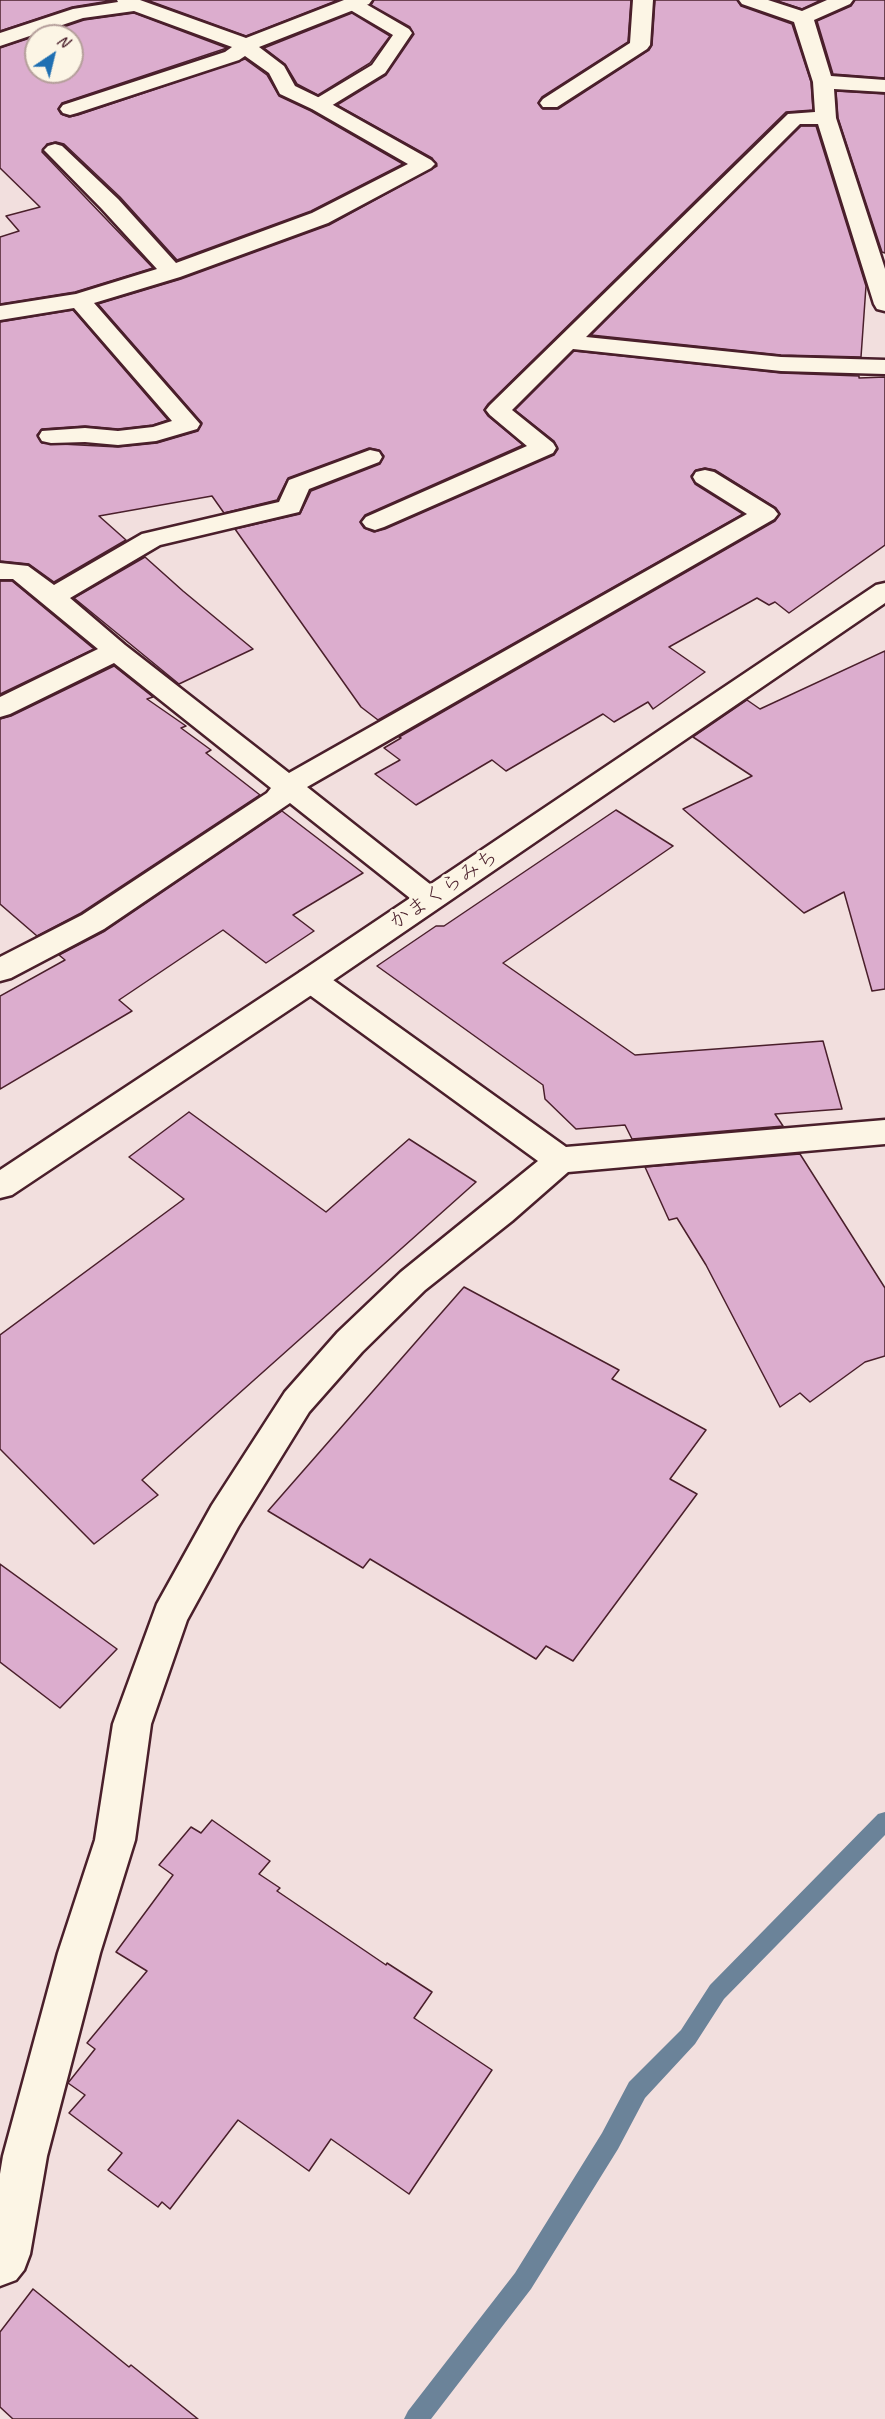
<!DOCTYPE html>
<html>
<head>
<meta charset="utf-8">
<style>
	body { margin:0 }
	#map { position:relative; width:885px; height:2419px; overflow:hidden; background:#f2dfde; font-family:Caveat,sans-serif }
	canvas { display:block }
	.north { position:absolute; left:24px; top:24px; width:60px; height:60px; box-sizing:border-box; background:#fcf5e5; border:2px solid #b59f9b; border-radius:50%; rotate:35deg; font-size:16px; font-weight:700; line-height:24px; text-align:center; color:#4a1f2b }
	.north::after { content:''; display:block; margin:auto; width:21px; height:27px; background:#1f6fb2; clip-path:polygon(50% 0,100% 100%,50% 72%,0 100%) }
</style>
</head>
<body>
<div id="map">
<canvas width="885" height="2419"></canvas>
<div class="north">N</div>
</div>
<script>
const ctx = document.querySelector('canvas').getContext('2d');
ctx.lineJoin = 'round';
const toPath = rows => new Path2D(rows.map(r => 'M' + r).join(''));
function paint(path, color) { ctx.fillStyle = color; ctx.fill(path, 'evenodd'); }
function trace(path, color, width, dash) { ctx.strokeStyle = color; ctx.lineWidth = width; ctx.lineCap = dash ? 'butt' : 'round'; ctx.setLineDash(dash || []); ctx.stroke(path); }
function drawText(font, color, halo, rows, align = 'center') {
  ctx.font = font + ' Caveat,"Klee One",sans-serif'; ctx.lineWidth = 6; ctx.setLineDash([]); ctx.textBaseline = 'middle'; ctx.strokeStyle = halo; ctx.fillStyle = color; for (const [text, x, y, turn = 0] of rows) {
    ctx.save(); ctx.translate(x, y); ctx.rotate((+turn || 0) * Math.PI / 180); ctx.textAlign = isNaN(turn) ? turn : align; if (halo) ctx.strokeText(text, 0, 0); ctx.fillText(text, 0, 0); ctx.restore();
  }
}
paint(toPath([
	[885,1812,885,1835,724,1999,695,2044,645,2098,618,2149,531,2289,431,2419,404,2419,408,2411,515,2273,602,2133,629,2082,681,2030,710,1985,878,1814,885,1812]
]), '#6b8399');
const building = toPath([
	[0,0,115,0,72,7,0,31,0,0],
	[147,0,338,0,246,36,147,0],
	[374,0,631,0,628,42,542,97,538,103,543,109,558,109,649,50,652,45,655,0,737,0,741,6,792,24,811,82,813,110,786,112,488,404,484,410,488,416,523,445,365,515,360,522,364,528,374,532,385,529,554,455,558,449,554,441,515,410,574,351,781,373,859,376,859,378,885,377,885,545,789,613,775,602,769,605,757,598,669,647,705,672,653,709,648,702,614,722,603,714,506,771,492,760,416,805,375,774,400,760,384,748,401,738,399,737,775,521,780,514,776,508,715,470,705,468,696,470,691,476,695,484,743,514,378,720,361,707,235,529,300,514,311,491,380,464,384,456,379,450,369,448,288,478,277,500,224,513,212,496,99,516,126,540,54,582,29,564,0,561,0,322,73,310,168,420,153,425,118,429,85,426,42,429,37,435,42,443,118,447,157,443,198,431,202,423,98,304,181,279,329,225,437,166,432,158,337,105,386,75,414,34,410,27,371,5,374,0],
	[775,0,821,0,802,9,775,0],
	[855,0,885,0,885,78,833,74,817,21,851,6,855,0],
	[134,13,227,48,62,103,58,109,61,114,69,117,78,115,245,59,267,75,279,96,311,111,403,164,311,211,177,260,120,197,64,144,56,142,47,144,42,152,153,268,75,292,0,304,0,237,19,231,6,216,40,207,0,168,0,48,36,36,36,72,72,72,72,36,37,36,84,20,134,13],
	[352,13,390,36,370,63,318,95,297,84,285,64,264,48,352,13],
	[836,91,885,94,885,253,882,252,838,118,836,91],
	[801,126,816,126,866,286,861,357,781,355,591,335,801,126],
	[145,557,183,591,253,649,179,684,74,598,145,557],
	[0,581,12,581,94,649,0,694,0,581],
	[885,651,885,989,872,991,844,892,804,913,683,809,752,776,693,737,747,700,760,709,885,651],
	[114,666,153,697,147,699,186,726,181,728,211,750,206,753,260,795,81,913,37,936,0,904,0,719,11,716,114,666],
	[616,810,673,846,503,963,635,1055,823,1041,842,1109,775,1114,783,1126,632,1139,625,1125,576,1129,545,1099,543,1085,377,966,436,926,444,926,616,810],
	[282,811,363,873,293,915,314,931,266,963,223,930,119,1000,132,1011,0,1089,0,996,65,960,59,955,105,931,282,811],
	[189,1112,326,1212,409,1139,476,1182,142,1480,158,1495,94,1544,0,1449,0,1335,184,1199,129,1157,189,1112],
	[800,1154,885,1288,885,1356,865,1362,810,1402,800,1393,780,1407,706,1265,677,1218,669,1220,645,1167,800,1154],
	[464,1287,619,1370,612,1379,706,1430,670,1479,697,1494,573,1661,546,1646,536,1659,370,1559,363,1568,268,1511,464,1287],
	[0,1564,117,1649,60,1708,0,1662,0,1564],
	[212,1820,270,1861,259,1874,280,1888,277,1891,386,1965,387,1963,432,1992,414,2018,492,2070,409,2194,331,2139,309,2171,238,2120,170,2209,162,2202,158,2207,108,2170,122,2153,69,2113,85,2095,68,2083,95,2049,87,2043,147,1971,116,1952,173,1875,159,1865,191,1827,201,1833,212,1820],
	[33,2289,129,2367,131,2365,198,2419,13,2419,0,2407,0,2332,33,2289]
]);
paint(building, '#dcadce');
trace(building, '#4a1f2b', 1.5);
const service = toPath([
	[347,0,359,0,409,29,412,33,385,73,326,109,312,109,310,105,312,101,372,65,393,35,347,8,344,4,347,0]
]);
const minor = toPath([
	[117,0,140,0,246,38,344,0,372,0,369,4,259,47,284,66,295,86,326,101,431,160,435,164,431,168,328,223,180,277,94,303,200,424,197,429,156,441,118,445,85,442,51,443,42,441,39,436,42,431,85,428,118,431,153,427,172,421,74,308,0,320,0,306,76,294,157,269,102,209,48,154,44,150,48,146,55,144,62,146,118,199,176,263,312,213,408,164,312,109,280,94,269,73,245,56,239,60,77,113,70,115,63,113,60,109,63,105,225,52,232,47,134,11,83,18,0,46,0,33,73,9,118,2,117,0],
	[633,0,653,0,650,45,647,49,557,107,543,107,540,103,543,99,630,43,633,0],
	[739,0,768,0,802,11,827,0,853,0,850,4,814,20,831,76,885,80,885,92,834,89,836,118,885,269,885,311,877,309,874,304,818,124,800,124,586,337,781,357,885,360,885,374,781,371,573,349,512,410,553,443,556,448,553,453,384,527,375,530,366,527,362,522,366,517,527,446,490,415,486,410,490,405,788,114,815,112,813,82,794,22,742,4,739,0],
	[370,450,379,452,382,457,379,462,309,489,299,512,160,545,70,598,125,645,289,773,747,514,696,482,693,477,696,472,705,470,714,472,774,509,778,514,774,519,307,787,440,892,445,899,440,906,430,909,420,906,290,803,104,929,11,978,0,981,0,957,82,915,267,793,271,788,114,663,10,714,0,717,0,697,98,649,13,579,0,579,0,563,28,566,54,585,142,534,279,502,289,480,370,450],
	[311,969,322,972,566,1147,885,1120,885,1144,568,1172,512,1221,425,1290,362,1352,309,1412,238,1527,187,1620,151,1724,135,1840,100,1953,47,2156,30,2254,24,2270,16,2280,0,2286,0,2174,3,2156,58,1953,95,1840,113,1724,157,1604,212,1505,285,1392,338,1332,401,1272,538,1161,300,988,296,980,300,972,311,969]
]);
const secondary = toPath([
	[885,583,885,603,322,988,12,1195,0,1198,0,1170,300,972,876,585,885,583]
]);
trace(service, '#4a1f2b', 4);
trace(minor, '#4a1f2b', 5);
trace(secondary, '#4a1f2b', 5);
paint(service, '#fcf5e5');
paint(minor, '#fcf5e5');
paint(secondary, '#fcf5e5');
drawText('21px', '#4a1f2b', '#fcf5e5', [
	["かまくらみち",444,890,-34]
]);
</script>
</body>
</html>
